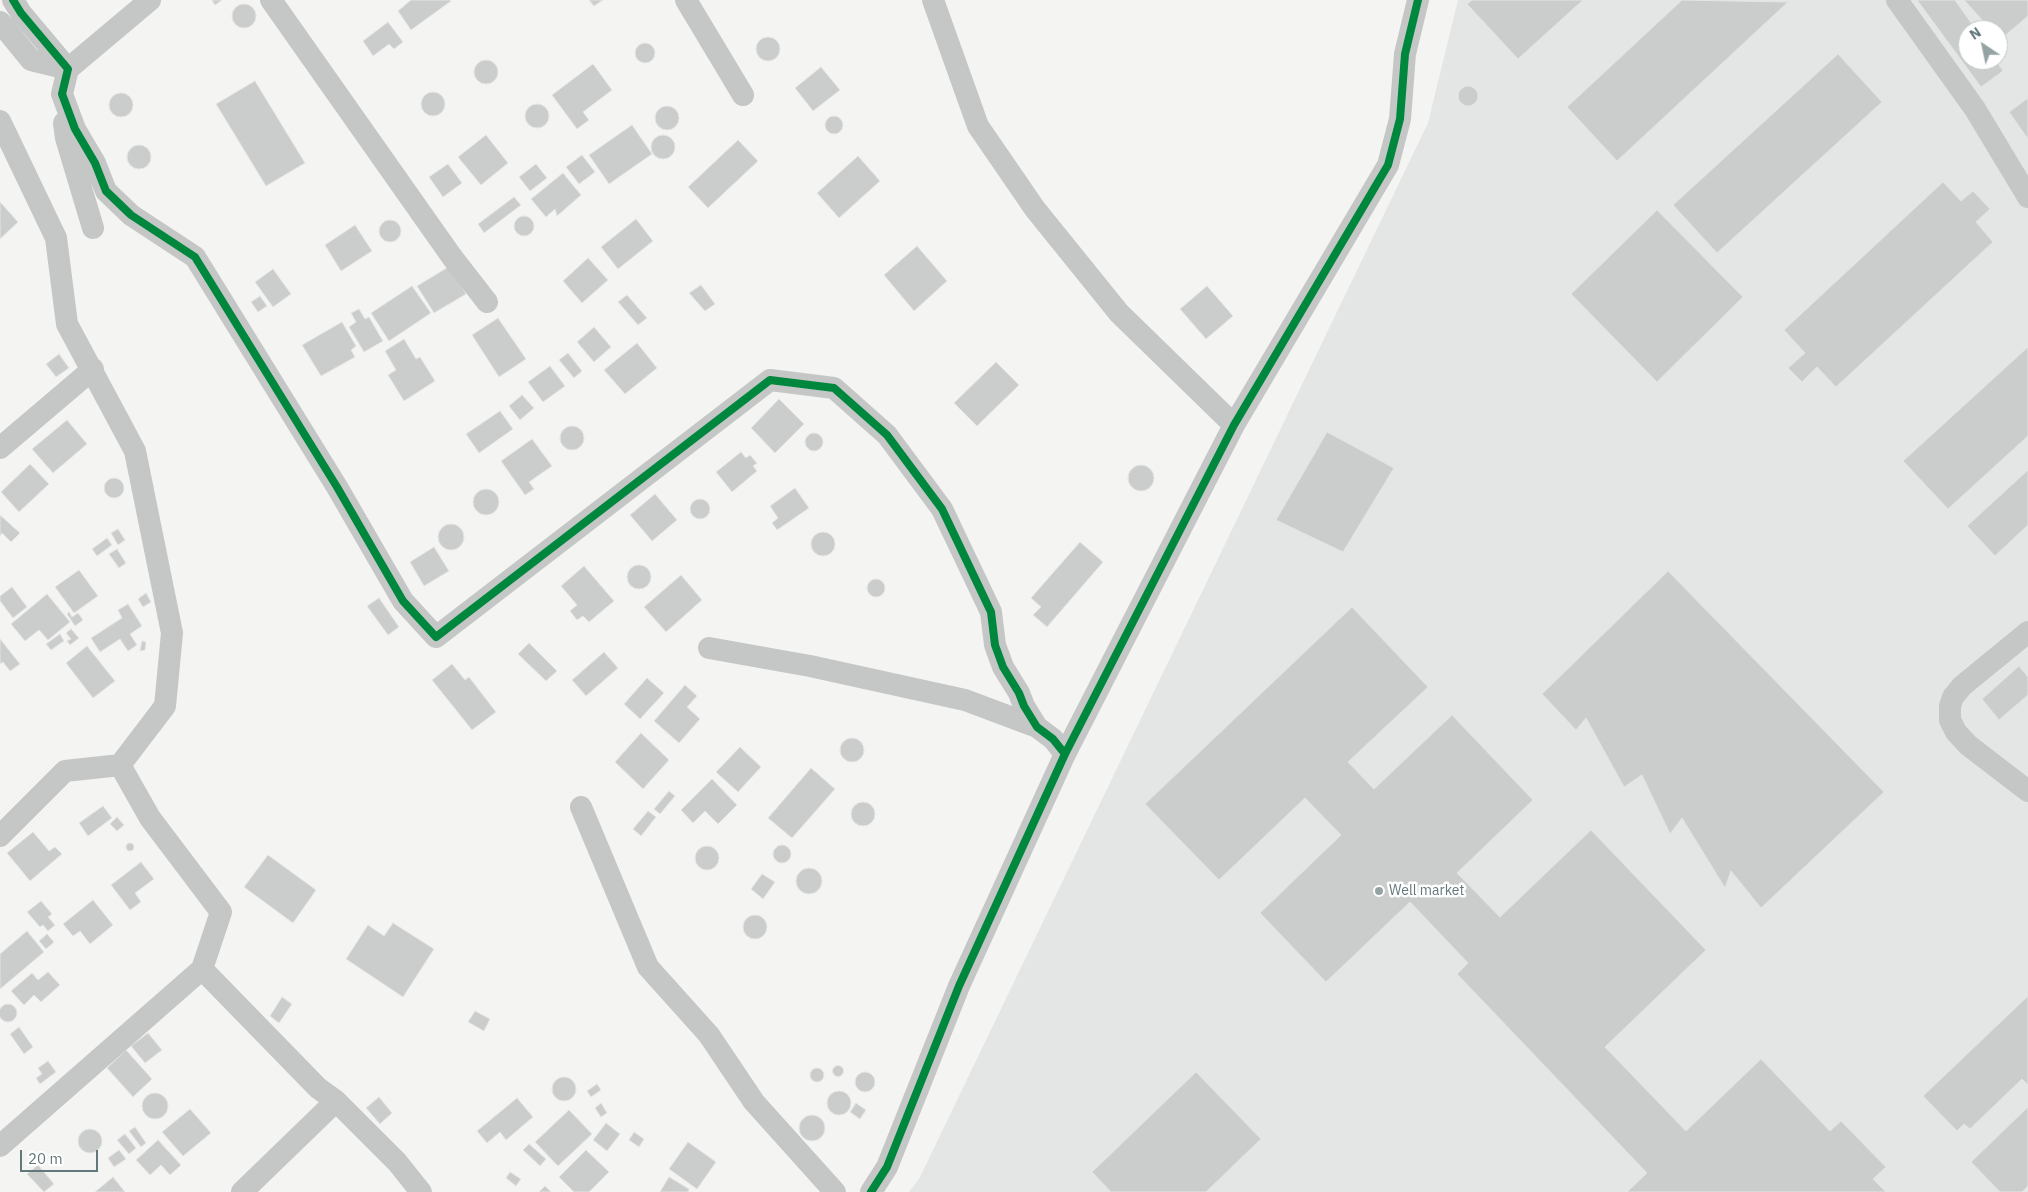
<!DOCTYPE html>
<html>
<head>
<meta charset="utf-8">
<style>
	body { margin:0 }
	#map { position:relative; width:2028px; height:1192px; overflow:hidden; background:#f4f4f3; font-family:"IBM Plex Sans",sans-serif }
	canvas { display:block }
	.north { position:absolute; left:1958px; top:20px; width:50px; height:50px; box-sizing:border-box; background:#fff; border:1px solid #c1c9ca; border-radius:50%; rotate:326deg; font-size:14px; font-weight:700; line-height:20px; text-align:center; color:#63787b }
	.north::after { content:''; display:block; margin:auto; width:18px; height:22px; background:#96a3a5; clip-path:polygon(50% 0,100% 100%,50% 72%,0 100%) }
	.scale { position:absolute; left:20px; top:1150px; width:78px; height:22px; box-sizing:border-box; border:2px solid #63787b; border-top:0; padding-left:6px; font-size:15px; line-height:18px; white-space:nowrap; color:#63787b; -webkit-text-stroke:4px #fff; paint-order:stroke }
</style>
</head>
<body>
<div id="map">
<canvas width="2028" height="1192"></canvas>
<div class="north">N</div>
<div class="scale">20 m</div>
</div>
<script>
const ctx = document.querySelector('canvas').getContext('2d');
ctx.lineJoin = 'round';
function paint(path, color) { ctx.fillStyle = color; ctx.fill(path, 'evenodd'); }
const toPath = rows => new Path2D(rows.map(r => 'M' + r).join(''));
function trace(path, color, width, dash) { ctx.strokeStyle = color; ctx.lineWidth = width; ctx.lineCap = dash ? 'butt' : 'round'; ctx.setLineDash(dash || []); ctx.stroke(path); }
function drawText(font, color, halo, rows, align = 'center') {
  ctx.font = font + ' "IBM Plex Sans",sans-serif'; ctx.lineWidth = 5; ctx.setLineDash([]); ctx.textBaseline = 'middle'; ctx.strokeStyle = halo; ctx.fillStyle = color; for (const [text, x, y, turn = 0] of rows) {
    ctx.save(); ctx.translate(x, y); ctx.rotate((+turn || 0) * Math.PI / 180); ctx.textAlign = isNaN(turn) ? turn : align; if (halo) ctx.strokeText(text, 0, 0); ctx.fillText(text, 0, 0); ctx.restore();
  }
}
paint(toPath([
	[1458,0,2028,0,2028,1192,909,1192,919,1179,1428,123],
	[1968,30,1998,30,1998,60,1968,60]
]), '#e4e5e5');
const building = toPath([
	[212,0,222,0,215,5,212,0],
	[411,0,450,0,451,1,411,30,398,11,411,0],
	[589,0,603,0,594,6,589,0],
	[1472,0,1583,0,1518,59,1467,4,1472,0],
	[1682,0,1788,2,1617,161,1567,107,1682,0],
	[1917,0,1955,0,1976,30,1968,30,1968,60,1996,60,2003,71,1981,87,1917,0],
	[1964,0,2028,0,2028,16,2000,40,1998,30,1991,30,1964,0],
	'232 16a12 12 0 1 1 24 0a12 12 0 1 1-24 0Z',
	[388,22,403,42,394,49,389,44,373,56,363,41,388,22],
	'756 49a12 12 0 1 1 24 0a12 12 0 1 1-24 0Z',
	'635 53a10 10 0 1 1 20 0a10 10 0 1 1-20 0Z',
	[1838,54,1882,102,1717,253,1673,205,1838,54],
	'474 72a12 12 0 1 1 24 0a12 12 0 1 1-24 0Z',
	[593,64,612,90,583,112,589,120,577,129,552,95,593,64],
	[821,67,840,90,813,111,795,88,821,67],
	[255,81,305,163,266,186,216,104,255,81],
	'1458 96a10 10 0 1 1 20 0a10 10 0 1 1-20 0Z',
	'421 104a12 12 0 1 1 24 0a12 12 0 1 1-24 0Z',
	'109 105a12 12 0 1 1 24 0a12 12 0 1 1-24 0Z',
	[2028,98,2028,139,2009,112,2028,98],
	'525 116a12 12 0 1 1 24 0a12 12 0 1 1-24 0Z',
	'655 118a12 12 0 1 1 24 0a12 12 0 1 1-24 0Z',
	'825 125a9 9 0 1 1 18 0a9 9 0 1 1-18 0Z',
	[632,125,652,154,609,184,589,155,632,125],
	'651 147a12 12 0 1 1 24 0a12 12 0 1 1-24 0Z',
	[486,135,508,163,481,185,458,157,486,135],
	[738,140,758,161,708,208,688,187,738,140],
	'127 157a12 12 0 1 1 24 0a12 12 0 1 1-24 0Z',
	[582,155,595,172,579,184,566,167,582,155],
	[858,156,880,181,839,218,817,193,858,156],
	[448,164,462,183,443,197,429,177,448,164],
	[536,164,547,178,530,191,519,177,536,164],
	[563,173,581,195,557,216,555,209,546,217,531,199,563,173],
	[1943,182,1961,201,1973,191,1990,209,1976,222,1993,242,1836,387,1817,367,1802,382,1788,368,1805,353,1784,330,1943,182],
	[514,197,521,205,484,233,478,224,514,197],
	[0,202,18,222,0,239,0,202],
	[1657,210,1743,297,1657,382,1571,294,1657,210],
	'514 226a10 10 0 1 1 20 0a10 10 0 1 1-20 0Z',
	[636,219,653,241,618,269,601,247,636,219],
	'379 231a11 11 0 1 1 22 0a11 11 0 1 1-22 0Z',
	[355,225,372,251,341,271,325,245,355,225],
	[917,246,947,281,914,311,884,275,917,246],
	[588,258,608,280,582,303,563,281,588,258],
	[450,266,466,294,434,313,417,286,450,266],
	[273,269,291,294,273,307,255,282,273,269],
	[701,285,715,304,705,311,689,293,701,285],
	[412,286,431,313,389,341,371,313,412,286],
	[1207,286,1233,316,1206,339,1180,309,1207,286],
	[627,295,647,318,638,325,618,302,627,295],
	[260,296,267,306,258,312,251,302,260,296],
	[359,309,365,319,369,317,383,341,364,352,349,327,356,322,351,313,359,309],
	[498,318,526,359,499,377,472,335,498,318],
	[342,322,356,346,351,350,355,357,321,376,302,345,342,322],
	[594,327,611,347,594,362,577,342,594,327],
	[404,339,416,359,420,357,435,381,404,401,388,375,396,370,385,351,404,339],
	[637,343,657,368,625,394,604,370,637,343],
	[2028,347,2028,436,1948,509,1903,461,2028,347],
	[568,353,582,371,574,378,559,360,568,353],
	[59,354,69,368,56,377,46,364,59,354],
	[996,362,1019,385,977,426,954,403,996,362],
	[550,366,565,386,543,402,528,382,550,366],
	[522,395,534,408,520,420,509,406,522,395],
	[779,399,804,424,775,453,751,428,779,399],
	[500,411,513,429,479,453,466,434,500,411],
	[67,420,87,444,53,473,32,449,67,420],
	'560 438a12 12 0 1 1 24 0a12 12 0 1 1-24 0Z',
	[1327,432,1394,468,1343,552,1276,520,1327,432],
	'805 442a9 9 0 1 1 18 0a9 9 0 1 1-18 0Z',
	[532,439,552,466,529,482,534,489,525,495,501,461,532,439],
	[741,452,746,458,750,455,757,463,753,466,757,471,732,492,716,472,741,452],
	[30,464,49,484,19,512,1,492,30,464],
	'1128 478a13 13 0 1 1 26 0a13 13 0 1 1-26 0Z',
	[2028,470,2028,525,1995,556,1967,526,2028,470],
	'104 488a10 10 0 1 1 20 0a10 10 0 1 1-20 0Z',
	[795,488,809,508,777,530,772,523,778,518,770,506,795,488],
	'473 502a13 13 0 1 1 26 0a13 13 0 1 1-26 0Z',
	[655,494,677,520,652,541,630,515,655,494],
	'690 509a10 10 0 1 1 20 0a10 10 0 1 1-20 0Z',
	[0,515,20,533,11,542,2,533,0,536,0,515],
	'438 537a13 13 0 1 1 26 0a13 13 0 1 1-26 0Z',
	[118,529,125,540,118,545,111,533,118,529],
	'811 544a12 12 0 1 1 24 0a12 12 0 1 1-24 0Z',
	[107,538,112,545,97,556,92,549,107,538],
	[1080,542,1103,562,1047,627,1033,615,1041,607,1031,598,1080,542],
	[434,547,449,571,424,586,410,562,434,547],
	[117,549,126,563,119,568,109,554,117,549],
	'627 577a12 12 0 1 1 24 0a12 12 0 1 1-24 0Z',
	[584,566,614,601,589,622,583,616,577,620,570,611,577,605,561,586,584,566],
	[79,570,98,596,74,613,55,587,79,570],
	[1668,571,1884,792,1761,908,1731,871,1725,888,1682,818,1670,834,1642,775,1624,787,1586,718,1576,730,1542,694,1668,571],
	[681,575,702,600,666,632,644,607,681,575],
	'867 588a9 9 0 1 1 18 0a9 9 0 1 1-18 0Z',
	[12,587,27,607,13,618,0,601,0,596,12,587],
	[146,593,151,602,143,607,138,599,146,593],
	[47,594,70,622,48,640,39,630,25,641,11,624,47,594],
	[379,598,399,627,388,635,367,606,379,598],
	[128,604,142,626,130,634,137,645,128,651,120,639,100,652,91,638,122,618,118,610,128,604],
	[1352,607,1428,687,1348,762,1374,789,1452,715,1533,800,1457,873,1500,917,1591,830,1706,950,1605,1047,1686,1131,1761,1059,1830,1131,1841,1121,1886,1167,1873,1179,1886,1192,1627,1192,1647,1173,1457,974,1468,963,1410,902,1326,982,1260,913,1341,835,1305,798,1219,880,1145,804,1352,607],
	[69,612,72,617,78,613,83,620,75,626,67,614,69,612],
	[71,629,79,638,70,645,67,641,71,639,66,633,71,629],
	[60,634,64,641,51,650,46,644,60,634],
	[0,639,20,664,10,671,3,662,0,664,0,639],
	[142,641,146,642,145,650,140,651,142,641],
	[529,643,557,671,546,681,518,654,529,643],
	[87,646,115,681,93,698,66,663,87,646],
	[604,652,618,668,586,696,572,680,604,652],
	[452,664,465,680,469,677,496,712,472,730,432,680,452,664],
	[2019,666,2028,677,2028,695,1999,720,1982,699,2019,666],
	[647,678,664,693,640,719,624,704,647,678],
	[685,685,697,696,687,707,700,719,679,743,654,721,685,685],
	[641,733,669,760,643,789,615,762,641,733],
	'840 750a12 12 0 1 1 24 0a12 12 0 1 1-24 0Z',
	[740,747,761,767,738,792,716,772,740,747],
	[811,768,835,789,792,838,768,818,811,768],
	[712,779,737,805,718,824,705,811,693,823,681,810,712,779],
	[669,791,675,796,660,814,654,809,669,791],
	'851 814a12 12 0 1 1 24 0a12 12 0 1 1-24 0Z',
	[103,806,112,818,88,836,79,823,103,806],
	[648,811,656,817,641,836,633,829,648,811],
	[117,817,124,825,117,831,110,824,117,817],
	[33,832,49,851,55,847,62,854,30,881,7,853,33,832],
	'126 847a4 4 0 1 1 8 0a4 4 0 1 1-8 0Z',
	'773 854a9 9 0 1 1 18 0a9 9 0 1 1-18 0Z',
	'695 858a12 12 0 1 1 24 0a12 12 0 1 1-24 0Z',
	[268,855,316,890,293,923,244,887,268,855],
	[141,862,154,879,135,893,141,902,130,910,111,885,141,862],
	'796 881a13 13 0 1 1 26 0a13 13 0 1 1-26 0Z',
	[762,874,775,882,763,899,751,889,762,874],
	[93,900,113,925,90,944,80,931,73,936,63,924,93,900],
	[41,901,52,914,48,917,55,925,48,931,43,925,40,927,27,912,41,901],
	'743 927a12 12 0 1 1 24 0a12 12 0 1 1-24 0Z',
	[393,923,434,949,403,997,346,959,368,925,384,936,393,923],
	[27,931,44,952,0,989,0,954,27,931],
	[47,934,54,942,46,949,39,941,47,934],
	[48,972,60,985,41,1002,34,995,24,1005,11,991,32,973,38,980,48,972],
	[2028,996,2028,1085,2022,1079,1970,1129,1964,1124,1957,1131,1923,1096,2028,996],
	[282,997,292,1004,279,1023,270,1016,282,997],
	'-1 1013a9 9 0 1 1 18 0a9 9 0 1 1-18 0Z',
	[475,1011,490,1019,484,1031,468,1022,475,1011],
	[19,1027,33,1047,24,1054,10,1034,19,1027],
	[148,1033,162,1050,145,1063,131,1046,148,1033],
	[126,1050,152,1079,133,1097,107,1068,126,1050],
	[48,1061,56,1072,40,1084,36,1078,42,1074,38,1068,48,1061],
	'832.5 1071a5.5 5.5 0 1 1 11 0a5.5 5.5 0 1 1-11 0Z',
	'810 1075a7 7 0 1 1 14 0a7 7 0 1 1-14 0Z',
	'855 1082a10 10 0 1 1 20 0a10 10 0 1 1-20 0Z',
	[1196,1072,1261,1139,1206,1192,1111,1192,1092,1172,1196,1072],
	'552 1089a12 12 0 1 1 24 0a12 12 0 1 1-24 0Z',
	[597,1084,601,1090,591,1097,587,1091,597,1084],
	'827 1103a12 12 0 1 1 24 0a12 12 0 1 1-24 0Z',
	'142 1106a13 13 0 1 1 26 0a13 13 0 1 1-26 0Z',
	[379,1097,392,1113,380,1124,366,1108,379,1097],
	[517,1098,533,1117,506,1140,500,1132,487,1143,477,1131,517,1098],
	[601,1103,607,1113,601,1117,595,1108,601,1103],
	[856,1103,866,1110,860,1119,850,1112,856,1103],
	[2028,1107,2028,1186,2022,1192,2000,1192,1971,1162,2028,1107],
	[190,1109,211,1133,183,1156,162,1132,190,1109],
	[569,1110,592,1134,558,1166,535,1142,569,1110],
	'799 1128a13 13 0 1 1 26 0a13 13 0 1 1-26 0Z',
	[606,1123,620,1134,607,1151,593,1140,606,1123],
	[135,1127,146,1143,141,1147,129,1131,135,1127],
	'78 1141a12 12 0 1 1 24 0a12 12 0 1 1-24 0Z',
	[634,1132,644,1139,639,1147,629,1140,634,1132],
	[125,1134,136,1148,129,1154,117,1140,125,1134],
	[158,1140,181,1165,170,1175,161,1165,150,1175,136,1160,158,1140],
	[688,1142,716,1162,697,1189,669,1169,688,1142],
	[529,1144,546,1159,540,1166,523,1150,529,1144],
	[119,1150,126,1159,114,1167,108,1158,119,1150],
	[586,1150,609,1172,589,1192,574,1192,559,1177,586,1150],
	[38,1165,54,1184,44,1192,27,1174,38,1165],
	[510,1172,521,1179,516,1186,506,1178,510,1172],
	[113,1177,125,1192,95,1192,113,1177],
	[669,1177,689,1189,688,1192,660,1192,669,1177],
	[545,1186,551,1192,539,1192,545,1186]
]);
paint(building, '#cbcccc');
trace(building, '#e4e4e3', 1);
trace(toPath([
	[13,0,21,13,68,69,62,94,75,129,95,163,106,191,131,215,195,257,337,487,403,601,436,637,770,380,834,388,887,435,942,509,991,612,995,645,1003,667,1019,693,1024,706,1037,727,1053,739,1065,754],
	[271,0,452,257,487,302],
	[686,0,743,95],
	[933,0,978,126,1035,209,1119,313,1234,425],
	[1897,0,1975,109,2028,197],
	[0,22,31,60,68,69,150,0],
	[0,121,56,238,67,324,135,451,172,633,165,706,120,765,150,818,221,912,202,969,318,1088,336,1101,397,1162,421,1192],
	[64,123,66,138,93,228],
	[0,448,93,369],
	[2028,632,1962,686,1953,697,1950,706,1950,720,1956,732,1968,745,2028,791],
	[709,648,810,666,965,700,1037,727],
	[581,807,648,967,709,1035,754,1102,835,1192],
	[0,836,65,771,120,765],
	[0,1146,202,969],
	[242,1192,336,1101],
	[871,1192,887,1167,959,986,1065,754,1234,425,1388,165,1400,119,1405,54,1418,0]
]), '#c5c7c7', 22);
trace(toPath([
	[13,0,21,13,68,69,62,94,75,129,95,163,106,191,131,215,195,257,337,487,403,601,436,637,770,380,834,388,887,435,942,509,991,612,995,645,1003,667,1019,693,1024,706,1037,727,1053,739,1065,754],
	[871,1192,887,1167,959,986,1065,754,1234,425,1388,165,1400,119,1405,54,1418,0]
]), '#00873e', 8);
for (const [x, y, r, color] of [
	[1379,891,5,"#96a3a5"]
]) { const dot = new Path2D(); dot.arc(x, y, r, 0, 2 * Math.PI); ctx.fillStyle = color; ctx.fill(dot); trace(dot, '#fff', 2); }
drawText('14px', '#63787b', '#fff', [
	["Well market",1389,891]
], 'left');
</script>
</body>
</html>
